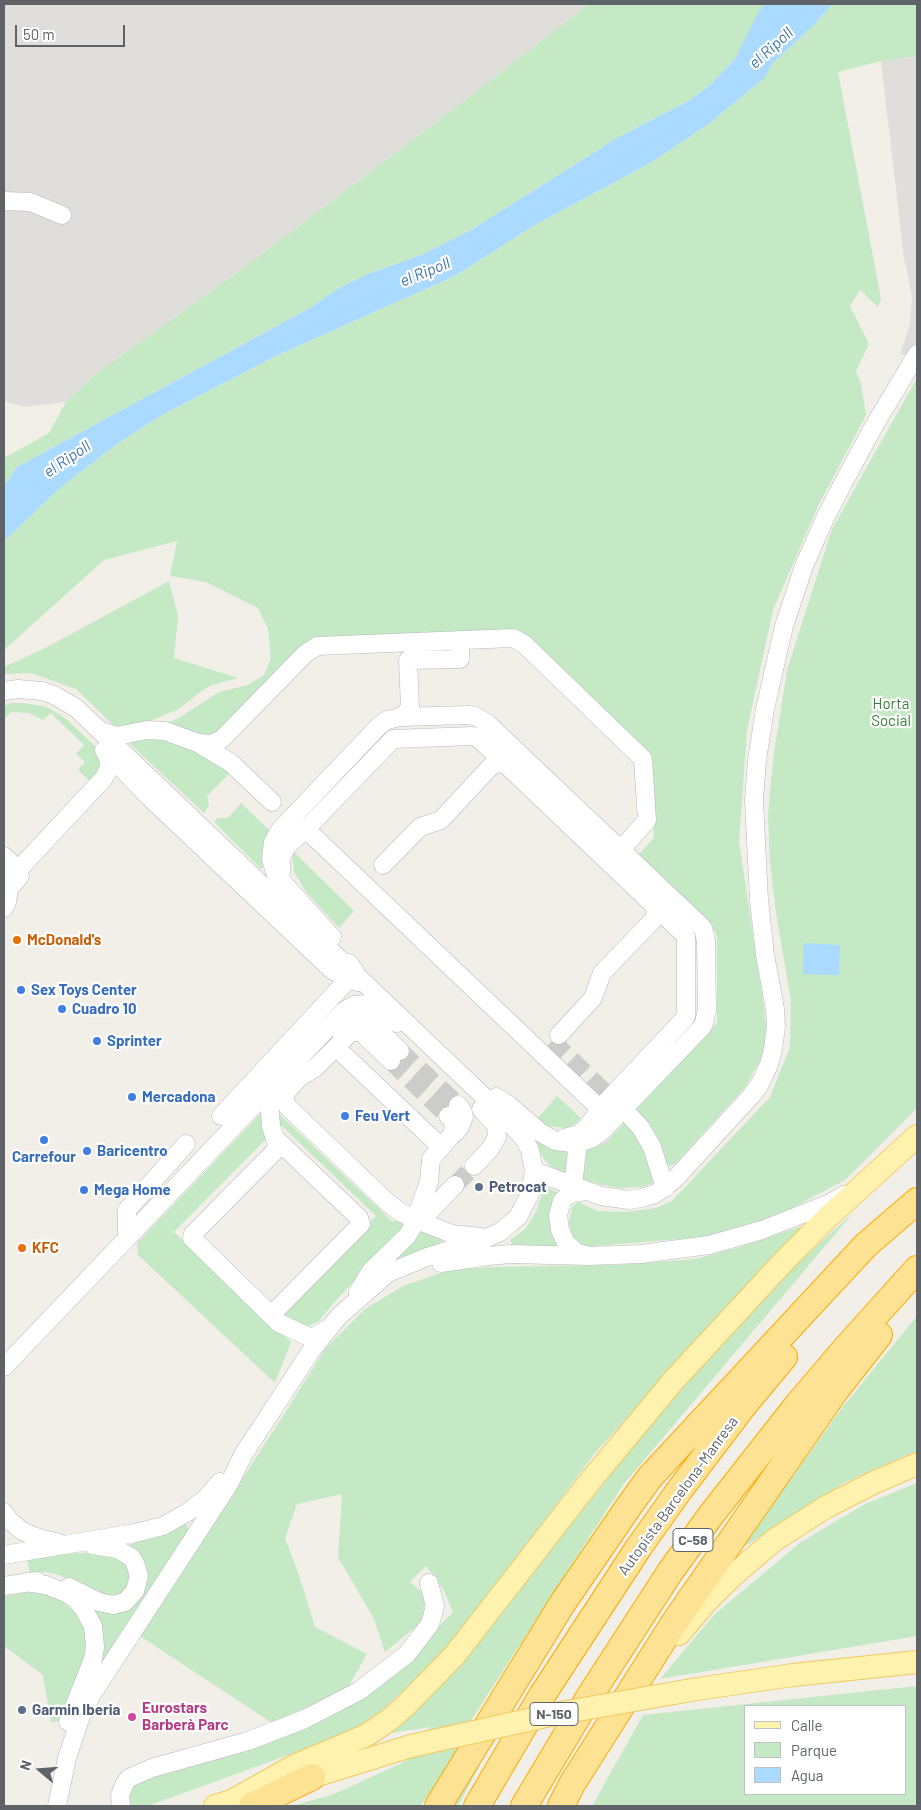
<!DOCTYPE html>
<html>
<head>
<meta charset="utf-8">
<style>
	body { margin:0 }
	#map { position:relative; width:921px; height:1810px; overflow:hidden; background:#f1efe8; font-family:Barlow,sans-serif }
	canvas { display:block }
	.frame { position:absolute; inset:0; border:5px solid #5f6368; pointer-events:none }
	.legend { position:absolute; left:744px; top:1705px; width:162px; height:90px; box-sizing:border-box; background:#fff; border:1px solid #bfc1c3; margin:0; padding:6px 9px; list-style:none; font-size:15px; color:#5f6368 }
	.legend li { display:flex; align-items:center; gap:10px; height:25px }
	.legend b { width:25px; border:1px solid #bfc1c3 }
	.north { position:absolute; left:15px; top:1745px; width:50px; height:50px; -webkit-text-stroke:4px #fff; paint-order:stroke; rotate:288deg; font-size:14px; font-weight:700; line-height:20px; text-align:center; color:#5f6368 }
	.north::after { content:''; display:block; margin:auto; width:18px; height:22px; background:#5f6368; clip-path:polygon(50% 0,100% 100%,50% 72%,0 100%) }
	.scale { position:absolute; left:15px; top:25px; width:110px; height:22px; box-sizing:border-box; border:2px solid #5f6368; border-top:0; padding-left:6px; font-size:15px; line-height:18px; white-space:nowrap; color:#5f6368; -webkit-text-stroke:4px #fff; paint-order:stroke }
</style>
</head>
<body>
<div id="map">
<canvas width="921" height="1810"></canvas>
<div class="frame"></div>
<ul class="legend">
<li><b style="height:6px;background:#fff2af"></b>Calle</li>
<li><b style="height:14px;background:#c5e8c5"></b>Parque</li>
<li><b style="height:14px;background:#aadaff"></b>Agua</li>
</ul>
<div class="north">N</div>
<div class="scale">50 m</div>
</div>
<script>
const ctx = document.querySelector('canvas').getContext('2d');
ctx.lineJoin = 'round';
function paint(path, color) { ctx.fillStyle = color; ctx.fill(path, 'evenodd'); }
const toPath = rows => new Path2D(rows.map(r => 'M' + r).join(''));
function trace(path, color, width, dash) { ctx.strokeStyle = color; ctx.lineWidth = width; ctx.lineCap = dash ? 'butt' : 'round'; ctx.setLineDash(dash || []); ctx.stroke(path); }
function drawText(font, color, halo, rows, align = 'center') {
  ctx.font = font + ' Barlow,sans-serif'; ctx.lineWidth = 4.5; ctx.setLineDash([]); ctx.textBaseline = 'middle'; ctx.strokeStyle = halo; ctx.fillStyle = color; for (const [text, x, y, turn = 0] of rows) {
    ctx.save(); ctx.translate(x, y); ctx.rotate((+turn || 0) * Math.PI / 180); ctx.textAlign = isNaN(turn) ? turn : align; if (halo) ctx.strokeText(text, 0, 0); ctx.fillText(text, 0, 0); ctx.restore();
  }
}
paint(toPath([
	[4,4,589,4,418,136,235,274,94,375,66,402,24,407,4,401],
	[917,56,917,356,900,354,910,324,912,296,904,258,881,61]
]), '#e0deda');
paint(toPath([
	[589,4,764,4,735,59,709,86,690,100,617,138,471,230,421,255,369,274,339,288,310,308,17,467,4,486,4,458,49,433,66,402,94,375,235,274,418,136],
	[833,4,917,4,917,56,881,61,838,72,881,299,878,307,860,290,850,306,869,344,856,371,861,384,866,415,818,506,773,610,747,730,739,842,764,1007,766,1026,765,1043,761,1059,746,1086,675,1164,670,1166,664,1165,634,1112,717,1023,717,938,715,931,707,920,639,854,654,838,647,756,523,638,319,642,222,732,203,739,161,725,177,719,219,692,248,685,264,675,271,658,268,629,258,608,206,582,170,576,177,541,104,560,4,650,4,541,60,488,117,444,162,415,278,355,455,276,533,226,652,162,710,123,750,90,764,77,773,63,813,26],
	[917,378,917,1108,845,1180,777,1216,705,1237,581,1247,572,1235,569,1222,572,1207,578,1202,598,1211,625,1212,656,1208,672,1201,770,1097,790,1047,791,1001,776,913,770,863,768,815,773,760,787,670,832,529],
	[169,581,178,616,174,658,238,678,212,685,200,692,179,709,150,721,115,727,76,689,31,673,4,674,4,667,47,647],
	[11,703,23,703,47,707,65,718,96,747,103,762,93,784,78,770,85,762,76,754,84,745,51,713,43,720,29,713,11,712,4,719,4,706],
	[165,735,232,771,207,796,209,806,204,813,131,745,131,738],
	[241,803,269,830,263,849,263,867,261,869,214,822,218,818,228,818],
	[295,853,354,911,339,928,306,892,294,872,292,854],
	[557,1096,581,1118,575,1124,567,1128,548,1126,537,1119],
	[265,1109,266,1139,174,1232,291,1342,275,1383,138,1255,137,1243],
	[274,1109,393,1222,398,1219,406,1223,402,1231,337,1299,318,1322,308,1326,293,1324,285,1317,284,1313,290,1301,376,1216,281,1125,275,1124],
	[625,1122,641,1139,655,1182,642,1187,620,1188,602,1185,580,1178,582,1151,594,1148,606,1142],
	[533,1139,550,1149,573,1152,570,1175,556,1170,548,1164,541,1155],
	[544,1186,560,1194,563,1251,514,1247,510,1240,525,1229,531,1220,537,1210],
	[853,1213,623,1485,472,1719,457,1757,420,1806,293,1806,334,1794,406,1761,430,1727,391,1733,457,1666,688,1379,789,1271],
	[802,1226,594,1454,488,1597,434,1662,381,1711,346,1734,148,1806,129,1806,128,1792,134,1782,389,1677,453,1612,443,1589,426,1566,410,1582,426,1595,422,1622,385,1652,374,1619,338,1557,342,1494,297,1504,285,1538,301,1581,315,1627,367,1654,347,1689,272,1723,140,1636,285,1413,325,1349,365,1309,403,1286,449,1270,493,1267,618,1265,695,1259,740,1247],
	[424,1227,441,1236,442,1240,440,1243,401,1258,380,1268],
	[917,1316,917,1452,911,1453,844,1483,742,1548,841,1409],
	[917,1483,917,1636,660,1679,715,1614,801,1542,865,1504],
	[184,1523,188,1527,188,1530,99,1667,92,1609,103,1612,123,1610,140,1558,129,1545,166,1532],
	[82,1553,106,1554,114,1557,126,1565,129,1571,130,1578,124,1592,112,1598,56,1574,44,1572,30,1573,27,1559,56,1554],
	[33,1591,47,1593,59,1598,80,1617,86,1628,88,1644,83,1668,71,1689,60,1721,51,1722,43,1675,4,1646,4,1596],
	[917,1686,917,1806,592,1806,643,1715],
	[745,1706,905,1706,905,1794,745,1794],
	[483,1748,489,1748,458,1806,450,1806]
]), '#c5e8c5');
paint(toPath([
	[764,4,833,4,813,26,773,63,765,77,750,90,710,123,652,162,533,226,455,276,278,355,162,415,117,444,60,488,4,541,4,486,17,467,310,308,339,288,368,274,421,255,471,230,617,138,690,100,709,86,735,59,755,19],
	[804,943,840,945,839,975,803,974]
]), '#aadaff');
trace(toPath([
	[552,1041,621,1108],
	[400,1051,458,1105],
	[391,1061,448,1116],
	[455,1185,474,1166]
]), '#ccccc8', 18, [18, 9]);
const minor = toPath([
	[4,201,30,202,62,215],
	[4,691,18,689,42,691,54,695,76,708,502,1114,524,1139,530,1150,534,1171,530,1194,518,1217,511,1223,500,1232,487,1238,427,1257,388,1273,339,1316,311,1351,243,1455,229,1484,92,1694,81,1716,67,1758,57,1806],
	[400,717,406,713,410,707,408,660,460,659,460,640],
	[101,731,117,736,147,730,165,731,198,743,231,763,272,802],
	[198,743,212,744,222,739,305,654,317,646,513,638,524,644,643,759,647,820,627,843,619,846,614,843],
	[105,751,148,796,332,970,358,982],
	[310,825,310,833,555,1066,595,1104,597,1106,604,1104],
	[4,856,18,870],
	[383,865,420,827,441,820,492,765,501,763,506,765],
	[281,873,281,858,287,846,310,825,393,739,472,736,477,737,686,936,686,1017,604,1104,588,1126,579,1134,565,1138],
	[4,885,104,778,109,768,108,757,104,750],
	[4,908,7,902,9,889,20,876],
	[332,937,276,875,271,859,273,842,280,830,379,726,387,720,400,717,469,715,475,716,488,724,699,924,703,928,706,941,707,1011,703,1026,602,1131,593,1138,583,1142,571,1143,556,1141,541,1133,509,1105,496,1097],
	[340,1031,355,1019,363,1019,372,1024,400,1051],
	[559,1035,593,998,602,973,654,919,656,909,655,905],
	[344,1055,441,1147],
	[391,1061,362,1033,352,1031,315,1068,300,1077,288,1090,285,1096,285,1102,288,1107,387,1202,400,1212,417,1220,452,1234,481,1237],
	[274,1084,269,1098,271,1126,277,1145,276,1150,193,1234,192,1238,279,1323,309,1337,314,1337,327,1329],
	[221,1116,355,972,349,963],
	[631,1117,641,1128,652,1147,665,1188],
	[454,1134,460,1127,464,1117,463,1112,458,1105],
	[275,1138,359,1218,361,1224,276,1310,275,1317,276,1320],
	[474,1166,490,1149,497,1137,496,1125,481,1109],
	[534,1171,601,1196,629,1200,641,1198,655,1194,674,1180,751,1096,760,1084,769,1065,773,1049,776,1027,775,1009,765,955,759,900,754,801,757,760,765,709,784,626,804,566,826,516,848,474,874,426,917,354],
	[573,1186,578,1142],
	[586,1191,573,1193,567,1196,562,1201,558,1215,560,1230,566,1243,577,1253,587,1255],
	[417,1220,430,1211,455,1185],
	[127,1238,127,1210,186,1144],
	[441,1263,489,1256,510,1254,589,1256,641,1254,709,1245,762,1230,830,1203,844,1195],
	[358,1292,371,1271,407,1236,417,1220,419,1209,429,1182,431,1159,450,1137,454,1129,453,1121,448,1116],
	[4,1367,344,1011,354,1005,365,1004,397,1023],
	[4,1512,9,1520,22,1531,39,1538,59,1543],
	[4,1555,135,1533,163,1526,188,1512,205,1499,220,1482],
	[26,1582,46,1585,66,1593,76,1599,83,1608,93,1626,95,1647,93,1659,68,1722],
	[4,1586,37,1581],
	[69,1587,99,1602,113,1605,125,1602,135,1591,139,1576,135,1563,131,1557,117,1549,93,1545],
	[121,1806,120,1795,125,1783,129,1778,152,1768,248,1741,305,1719,359,1691,407,1654,430,1624,435,1606,429,1583]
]);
const major = toPath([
	[679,1634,707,1601,729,1579,773,1541,826,1507,873,1483,917,1464],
	[697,1689,793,1675,917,1662],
	[295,1782,411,1746],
	[235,1799,294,1766,367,1735,389,1720,404,1707,454,1656,591,1480,674,1380,785,1260,827,1218,917,1136],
	[215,1806,248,1796]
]);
const highway = toPath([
	[252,1806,312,1777],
	[438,1806,562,1604,629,1506,650,1477,866,1245,917,1201],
	[477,1806,541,1697,639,1547,681,1488,744,1405,784,1357],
	[524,1806,591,1694,670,1572,711,1515,799,1403,845,1349,917,1269],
	[561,1806,572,1784,674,1623,835,1391,879,1335]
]);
trace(minor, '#b5b8bc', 19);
trace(major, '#f2c960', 24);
trace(highway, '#f9ab00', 28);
trace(minor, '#fff', 18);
trace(major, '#fff2af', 22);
trace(highway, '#fde293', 26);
const majorBridge = toPath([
	[411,1746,555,1714,697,1689]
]);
trace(majorBridge, '#f2c960', 24, []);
trace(majorBridge, '#fff2af', 22);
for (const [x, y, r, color] of [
	[17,940,5,"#e8710a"],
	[21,990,5,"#3f7fe0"],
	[62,1009,5,"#3f7fe0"],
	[97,1041,5,"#3f7fe0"],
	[132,1097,5,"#3f7fe0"],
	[345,1116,5,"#3f7fe0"],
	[44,1140,5,"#3f7fe0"],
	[87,1151,5,"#3f7fe0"],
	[479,1187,5,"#5c6f8a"],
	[84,1190,5,"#3f7fe0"],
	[22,1248,5,"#e8710a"],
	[22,1710,5,"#5c6f8a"],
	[132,1717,5,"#d1479c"]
]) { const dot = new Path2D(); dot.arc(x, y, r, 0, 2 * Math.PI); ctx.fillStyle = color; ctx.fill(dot); trace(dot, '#fff', 2); }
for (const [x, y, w] of [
	[693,1540,40],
	[554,1714,48]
]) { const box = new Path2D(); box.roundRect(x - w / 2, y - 11.5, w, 23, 4); ctx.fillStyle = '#fff'; ctx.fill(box); trace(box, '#5f6368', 1); }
drawText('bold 14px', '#5f6368', null, [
	["C-58",693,1540],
	["N-150",554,1714]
]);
drawText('15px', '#348238', '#fff', [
	["Horta",891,704],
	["Social",891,721]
]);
drawText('bold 15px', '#c56008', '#fff', [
	["McDonald's",27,940],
	["KFC",32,1248]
], 'left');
drawText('bold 15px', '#366cbe', '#fff', [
	["Sex Toys Center",31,990],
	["Cuadro 10",72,1009],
	["Sprinter",107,1041],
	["Mercadona",142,1097],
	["Feu Vert",355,1116],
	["Baricentro",97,1151],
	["Carrefour",44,1157,"center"],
	["Mega Home",94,1190]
], 'left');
drawText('bold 15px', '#4e5e75', '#fff', [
	["Petrocat",489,1187],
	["Garmin Iberia",32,1710]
], 'left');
drawText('15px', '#5f6368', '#fff', [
	["Autopista Barcelona-Manresa",678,1496,-54]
]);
drawText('bold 15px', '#b23c85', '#fff', [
	["Eurostars",142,1708],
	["Barberà Parc",142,1725]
], 'left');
drawText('italic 16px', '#4174aa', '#fff', [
	["el Ripoll",771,48,-42],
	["el Ripoll",425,272,-22],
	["el Ripoll",67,459,-34]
]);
</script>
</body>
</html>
